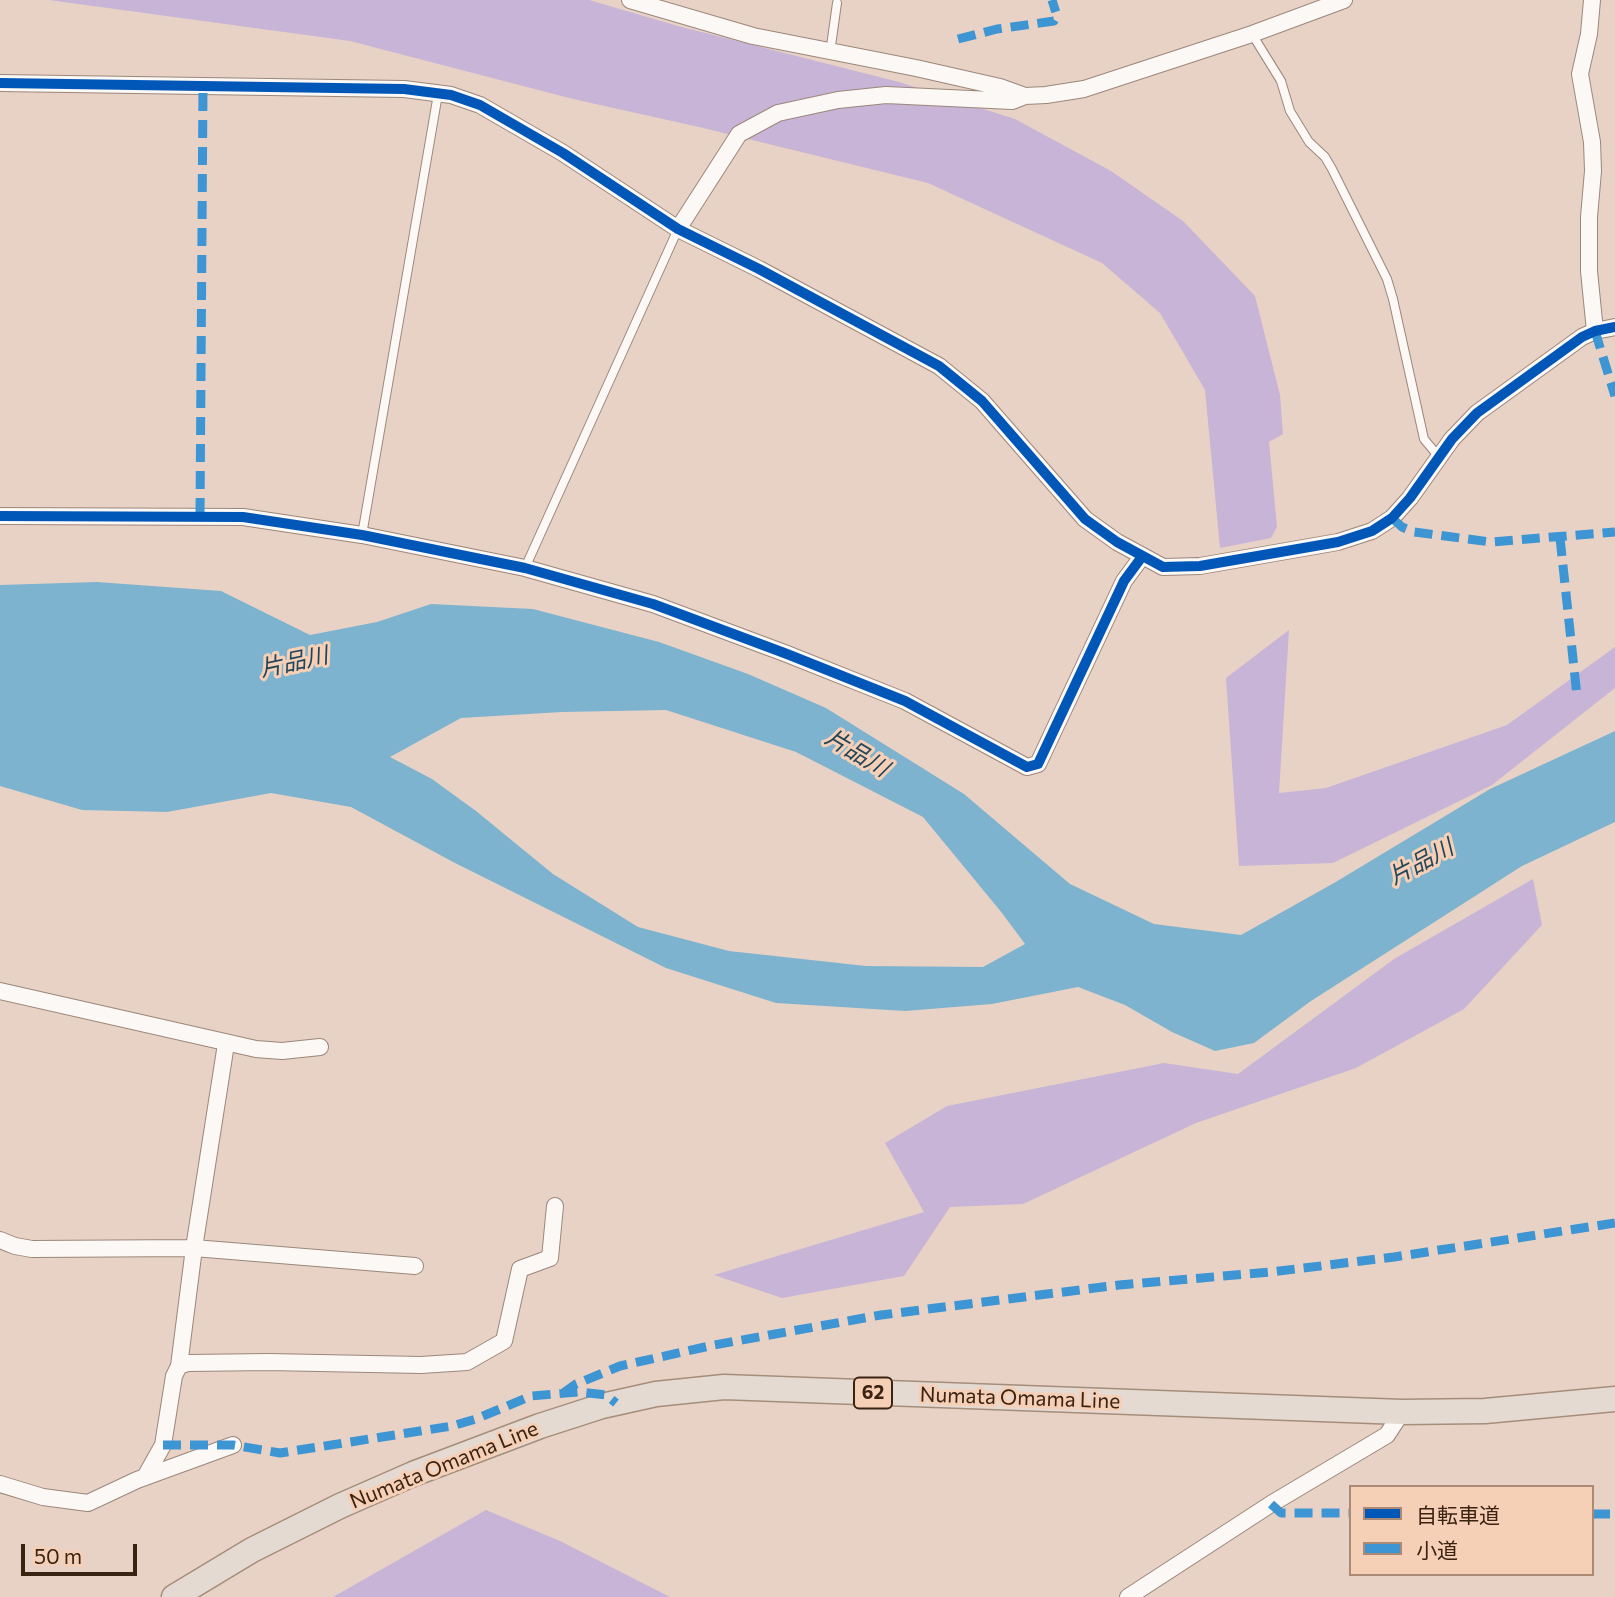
<!DOCTYPE html>
<html>
<head>
<meta charset="utf-8">
<style>
	body { margin:0 }
	#map { position:relative; width:1615px; height:1597px; overflow:hidden; background:#e8d2c5; font-family:Commissioner,"Noto Sans JP",sans-serif }
	canvas { display:block }
	.legend { position:absolute; left:1349px; top:1485px; width:245px; height:91px; box-sizing:border-box; background:#f6cfb7; border:2px solid #ab8a75; margin:0; padding:9px 12px; list-style:none; font-size:21px; color:#3b2312 }
	.legend li { display:flex; align-items:center; gap:14px; height:35px }
	.legend b { width:35px; border:2px solid #ab8a75 }
	.scale { position:absolute; left:21px; top:1544px; width:116px; height:32px; box-sizing:border-box; border:4px solid #3b2312; border-top:0; padding-left:9px; font-size:21px; line-height:24px; white-space:nowrap; color:#3b2312; -webkit-text-stroke:5px #f6cfb7; paint-order:stroke }
</style>
</head>
<body>
<div id="map">
<canvas width="1615" height="1597"></canvas>
<ul class="legend">
<li><b style="height:9px;background:#0057b8"></b>自転車道</li>
<li><b style="height:9px;background:#3e95d3"></b>小道</li>
</ul>
<div class="scale">50 m</div>
</div>
<script>
const ctx = document.querySelector('canvas').getContext('2d');
ctx.lineJoin = 'round';
function paint(path, color) { ctx.fillStyle = color; ctx.fill(path, 'evenodd'); }
const toPath = rows => new Path2D(rows.map(r => 'M' + r).join(''));
function trace(path, color, width, dash) { ctx.strokeStyle = color; ctx.lineWidth = width; ctx.lineCap = dash ? 'butt' : 'round'; ctx.setLineDash(dash || []); ctx.stroke(path); }
function drawText(font, color, halo, rows, align = 'center') {
  ctx.font = font + ' Commissioner,"Noto Sans JP",sans-serif'; ctx.lineWidth = 6; ctx.setLineDash([]); ctx.textBaseline = 'middle'; ctx.strokeStyle = halo; ctx.fillStyle = color; for (const [text, x, y, turn = 0] of rows) {
    ctx.save(); ctx.translate(x, y); ctx.rotate((+turn || 0) * Math.PI / 180); ctx.textAlign = isNaN(turn) ? turn : align; if (halo) ctx.strokeText(text, 0, 0); ctx.fillText(text, 0, 0); ctx.restore();
  }
}
paint(toPath([
	[49,0,589,0,678,26,899,82,1015,119,1111,171,1183,221,1255,296,1280,395,1283,434,1269,442,1277,527,1271,538,1220,548,1205,390,1160,313,1102,263,928,183,699,127,573,99,350,41],
	[1289,630,1279,793,1326,788,1507,725,1615,647,1615,688,1492,785,1333,863,1239,866,1226,678],
	[1533,879,1542,925,1464,1009,1356,1068,1196,1123,1023,1204,950,1207,904,1276,782,1298,714,1275,924,1212,885,1143,947,1106,1164,1063,1238,1074,1394,959],
	[486,1510,560,1541,670,1597,333,1597]
]), '#c7b4d7');
paint(toPath([
	[97,582,221,591,310,635,377,622,431,604,533,609,659,642,748,674,826,708,964,794,1070,884,1154,924,1241,935,1334,883,1490,789,1615,731,1615,822,1522,866,1311,1001,1254,1043,1215,1051,1172,1032,1125,1005,1078,987,992,1004,905,1011,776,1003,666,968,455,863,351,807,271,793,167,812,82,810,0,786,0,585],
	[666,710,796,752,923,817,1002,913,1025,944,983,967,866,966,729,951,638,927,553,874,476,811,432,779,390,757,461,718,562,712]
]), '#7eb3cf');
const service = toPath([
	[1252,34,1281,81,1290,111,1309,142,1325,157,1332,169,1387,279,1393,299,1424,439,1439,457],
	[830,53,837,3],
	[362,535,438,94],
	[525,568,678,229]
]);
const minor = toPath([
	[630,0,753,36,916,68,1000,87,1025,96,1046,95,1084,89,1252,34,1344,0],
	[1592,0,1589,34,1580,74,1592,142,1593,171,1589,217,1589,271,1595,331],
	[0,83,404,89,451,95,480,105,563,153,678,229,759,269,939,366,982,401,1085,519,1117,542,1163,567,1200,566,1338,542,1372,531,1392,518,1410,498,1452,439,1477,413,1582,337,1595,331,1615,327],
	[678,229,739,134,778,113,838,100,886,95,1012,101,1025,96],
	[0,516,243,517,362,535,525,568,653,604,787,654,905,701,1027,767,1038,764,1124,581,1141,558],
	[0,991,256,1049,282,1051,320,1047],
	[0,1240,15,1246,32,1249,194,1248,415,1266],
	[179,1366,194,1248,226,1044],
	[145,1477,163,1445,174,1376,179,1366,188,1363,268,1362,421,1365,467,1362,504,1341,520,1269,550,1258,555,1206],
	[0,1484,43,1497,88,1503,137,1480,233,1445],
	[1128,1597,1271,1504,1387,1435,1402,1412]
]);
const primary = toPath([
	[174,1597,252,1550,340,1506,413,1474,540,1426,602,1406,656,1394,724,1387,1402,1412,1485,1411,1615,1399]
]);
trace(service, '#9b877a', 10);
trace(minor, '#9b877a', 18);
trace(primary, '#a58d7a', 27);
trace(service, '#fcf8f6', 8);
trace(minor, '#fcf8f6', 16);
trace(primary, '#e5dad2', 24);
trace(toPath([
	[958,39,997,29,1054,21,1057,16,1052,0],
	[1595,331,1615,396],
	[200,516,203,86],
	[1392,518,1402,527,1414,532,1491,542,1615,532],
	[1560,538,1577,696],
	[562,1394,576,1384,620,1366,714,1345,881,1315,1119,1285,1271,1272,1394,1257,1615,1223],
	[163,1445,233,1445,280,1453,452,1426,476,1419,531,1396,579,1392,606,1395,616,1403],
	[1271,1504,1281,1513,1351,1513],
	[1592,1514,1615,1514]
]), '#3e95d3', 9, [18, 9]);
trace(toPath([
	[0,83,404,89,451,95,480,105,563,153,678,229,759,269,939,366,982,401,1085,519,1117,542,1163,567,1200,566,1338,542,1372,531,1392,518,1410,498,1452,439,1477,413,1582,337,1595,331,1615,327],
	[0,516,243,517,362,535,525,568,653,604,787,654,905,701,1027,767,1038,764,1124,581,1141,558]
]), '#0057b8', 10);
for (const [x, y, w] of [
	[873,1393,38]
]) { const box = new Path2D(); box.roundRect(x - w / 2, y - 15.5, w, 31, 5); ctx.fillStyle = '#f6cfb7'; ctx.fill(box); trace(box, '#3b2312', 2); }
drawText('bold 19px', '#3b2312', null, [
	["62",873,1393]
]);
drawText('21px', '#3b2312', '#f6cfb7', [
	["Numata Omama Line",1020,1398,2],
	["Numata Omama Line",444,1465,-22]
]);
drawText('italic 23px', '#21465a', '#f6cfb7', [
	["片品川",294,662,-12],
	["片品川",857,753,31],
	["片品川",1421,862,-28]
]);
</script>
</body>
</html>
